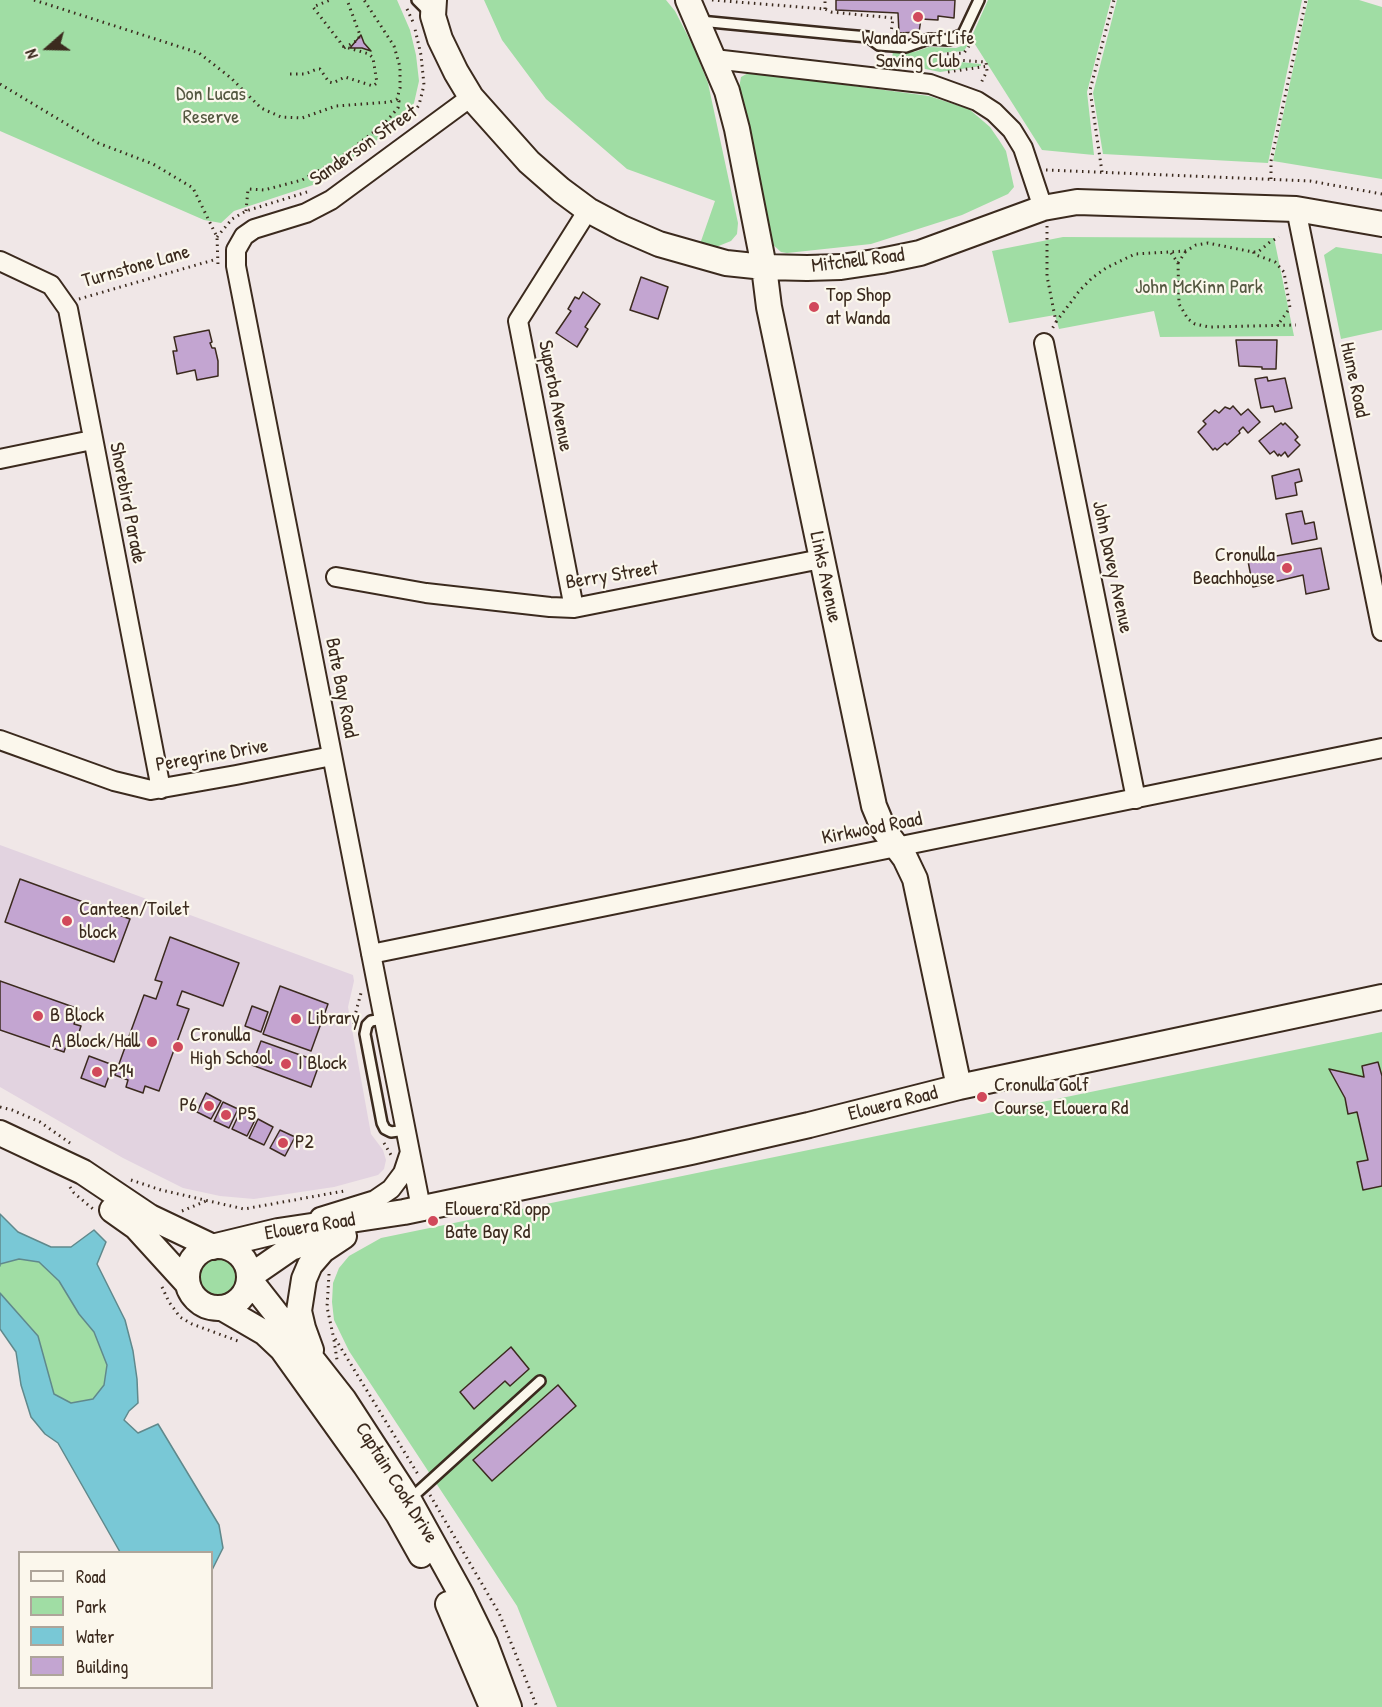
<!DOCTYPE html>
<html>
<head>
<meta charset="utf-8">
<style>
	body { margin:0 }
	#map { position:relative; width:1382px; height:1707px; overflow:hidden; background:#f0e7e7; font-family:"Patrick Hand",sans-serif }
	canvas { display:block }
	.legend { position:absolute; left:18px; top:1551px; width:195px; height:138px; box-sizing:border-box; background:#fbf7ec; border:2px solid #aea59a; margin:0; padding:8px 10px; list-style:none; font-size:18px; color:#3b2a1e }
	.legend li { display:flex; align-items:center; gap:12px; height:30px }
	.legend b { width:30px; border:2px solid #aea59a }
	.north { position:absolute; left:18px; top:18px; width:60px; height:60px; -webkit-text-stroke:4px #fbf7ec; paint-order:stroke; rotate:250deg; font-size:16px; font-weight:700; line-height:24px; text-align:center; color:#3b2a1e }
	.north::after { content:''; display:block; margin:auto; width:21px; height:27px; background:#3b2a1e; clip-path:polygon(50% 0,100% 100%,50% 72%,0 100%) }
</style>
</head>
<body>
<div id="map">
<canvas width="1382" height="1707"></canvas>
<ul class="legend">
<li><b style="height:8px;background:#fbf7ec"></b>Road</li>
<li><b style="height:16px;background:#a0dda4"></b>Park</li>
<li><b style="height:16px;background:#79c8d6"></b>Water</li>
<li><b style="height:16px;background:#c3a5d1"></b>Building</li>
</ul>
<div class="north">N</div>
</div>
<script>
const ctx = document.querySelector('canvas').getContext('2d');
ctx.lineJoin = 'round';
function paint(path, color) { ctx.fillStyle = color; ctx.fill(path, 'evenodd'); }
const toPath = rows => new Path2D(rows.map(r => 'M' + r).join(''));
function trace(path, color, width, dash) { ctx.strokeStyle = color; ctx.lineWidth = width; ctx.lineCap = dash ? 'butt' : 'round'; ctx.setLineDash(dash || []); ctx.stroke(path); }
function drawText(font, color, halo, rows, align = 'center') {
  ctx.font = font + ' "Patrick Hand",sans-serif'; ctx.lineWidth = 4.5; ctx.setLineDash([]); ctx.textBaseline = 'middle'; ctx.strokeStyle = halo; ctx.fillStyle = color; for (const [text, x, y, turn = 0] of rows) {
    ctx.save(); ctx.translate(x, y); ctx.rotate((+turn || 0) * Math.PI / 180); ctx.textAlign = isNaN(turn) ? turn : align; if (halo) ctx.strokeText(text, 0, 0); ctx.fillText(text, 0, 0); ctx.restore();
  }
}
paint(toPath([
	[0,845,353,975,354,981,348,1007,371,1134,383,1150,386,1160,384,1169,378,1175,334,1187,254,1199,220,1196,183,1188,123,1158,0,1087]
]), '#e2d3e0');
paint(toPath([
	[0,0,397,0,410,30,416,55,419,81,414,103,402,122,316,184,234,211,221,223,204,220,0,131],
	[484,0,666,0,675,11,693,46,708,83,738,223,737,234,731,241,716,247,700,244,715,201,627,169,546,99,502,40],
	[988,0,1111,0,1087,92,1094,155,1042,150,971,38],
	[1117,0,1302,0,1268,163,1103,154,1093,93],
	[1308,0,1359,0,1382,7,1382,179,1273,161],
	[969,40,970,41,964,51,938,53,938,60,981,64,981,66,940,72,892,62,893,49,914,52,929,47,956,48,964,45],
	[750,72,929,96,969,109,990,127,999,140,1006,151,1014,187,1008,194,962,215,871,244,787,253,781,252,771,243,768,234,739,88,741,77],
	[1063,237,1274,238,1294,336,1160,337,1154,311,1059,329,1055,315,1009,323,992,251],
	[1336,247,1382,254,1382,330,1341,339,1324,255],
	[1382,1032,1382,1707,557,1707,517,1606,349,1351,334,1320,332,1302,333,1283,339,1268,349,1256,381,1238],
	'193 1277a23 23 0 1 1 46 0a23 23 0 1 1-46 0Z',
	[19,1259,39,1262,59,1281,79,1314,94,1332,107,1365,104,1385,93,1399,71,1403,54,1394,38,1336,0,1293,0,1264]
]), '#a0dda4');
const water = toPath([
	[0,1214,18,1232,51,1247,71,1247,94,1230,106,1242,97,1264,125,1320,133,1351,137,1379,138,1403,129,1411,124,1420,138,1433,158,1424,219,1525,223,1548,212,1570,212,1552,120,1552,58,1443,45,1434,31,1417,21,1385,16,1352,0,1329,0,1293,38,1336,54,1394,71,1403,93,1399,104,1385,107,1365,94,1332,79,1314,59,1281,39,1262,19,1259,0,1264,0,1266,0,1214]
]);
paint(water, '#79c8d6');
trace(water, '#60898c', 1.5);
const building = toPath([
	[836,0,955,0,954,18,938,16,938,20,921,19,919,32,899,33,898,13,836,10,836,0],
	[361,35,364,43,371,51,362,48,350,48,361,35],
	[641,277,668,287,658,319,630,310,641,277],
	[583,292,600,304,585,327,588,329,577,347,556,333,571,311,568,309,575,297,579,299,583,292],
	[209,330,212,342,210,343,212,348,215,348,218,361,218,376,197,380,195,370,177,374,173,351,177,351,174,337,209,330],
	[1236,340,1277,340,1276,369,1262,369,1262,367,1239,366,1236,340],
	[1267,377,1268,381,1285,378,1292,408,1275,412,1273,406,1261,408,1255,379,1267,377],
	[1233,406,1241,415,1248,409,1260,422,1248,433,1243,427,1239,431,1240,433,1227,445,1225,443,1217,450,1215,448,1213,450,1198,432,1206,424,1203,421,1215,410,1219,413,1225,407,1230,409,1233,406],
	[1281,423,1283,425,1285,423,1293,431,1298,437,1295,440,1300,445,1288,457,1285,452,1281,456,1279,454,1278,456,1274,451,1270,454,1259,441,1281,423],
	[1299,469,1302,481,1295,483,1297,495,1276,499,1272,476,1299,469],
	[1302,511,1305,524,1314,522,1317,539,1292,544,1286,514,1302,511],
	[1321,548,1329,589,1306,594,1303,575,1253,587,1248,561,1321,548],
	[20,879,130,919,114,962,5,922,20,879],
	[170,937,239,963,223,1006,182,991,177,1005,189,1009,159,1091,145,1086,143,1093,126,1087,128,1080,115,1075,144,995,156,999,162,982,155,980,170,937],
	[0,981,79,1009,74,1024,81,1026,76,1042,68,1039,64,1052,0,1030,0,981],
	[280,986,328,1004,311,1051,263,1034,280,986],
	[252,1006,268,1012,261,1032,245,1026,252,1006],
	[261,1041,320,1062,311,1087,252,1065,261,1041],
	[89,1056,113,1065,105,1087,81,1078,89,1056],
	[1378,1062,1382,1076,1382,1186,1363,1190,1357,1162,1368,1160,1357,1112,1348,1114,1345,1098,1329,1069,1364,1077,1362,1066,1378,1062],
	[206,1093,221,1101,211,1119,197,1112,206,1093],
	[223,1102,238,1109,229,1128,214,1121,223,1102],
	[241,1110,256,1118,247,1136,232,1129,241,1110],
	[258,1119,273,1127,264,1145,249,1138,258,1119],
	[280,1130,295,1137,285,1156,270,1148,280,1130],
	[511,1347,529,1369,510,1386,505,1381,474,1409,460,1392,511,1347],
	[558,1385,576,1406,492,1481,473,1460,558,1385]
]);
paint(building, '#c3a5d1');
trace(building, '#3b2a1e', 1.5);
const lane = toPath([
	[417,0,430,13],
	[700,21,845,35,868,37,879,45,906,47,929,39,949,40,963,34,979,0],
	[383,1019,371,1021,367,1025,365,1034,382,1123,385,1129,391,1132,406,1130],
	[409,1500,540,1381]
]);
const street = toPath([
	[714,59,930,84,977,101,994,112,1012,130,1023,148,1043,208],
	[1296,209,1382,631],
	[0,261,51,285,68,309,161,789],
	[1044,343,1136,799],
	[0,459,92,440],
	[336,577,426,593,550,607,574,608,821,559],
	[574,608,518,321,588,210],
	[0,740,114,781,151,790,236,775,332,756],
	[371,954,1382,748],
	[421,1208,236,266,236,250,244,236,254,229,306,213,331,200,471,97],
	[320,1217,375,1200,391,1189,403,1173,410,1152]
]);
const secondary = toPath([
	[434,0,433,16,440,39,456,72,471,97,529,162,561,190,588,210,622,228,659,244,726,263,764,267,807,268,841,267,881,261,920,253,1043,208,1077,202,1296,209,1382,224],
	[688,0,727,91,737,129,764,267,769,307,874,806,884,830,905,858,915,879,959,1087],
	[0,1133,83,1172,150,1217,213,1247],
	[112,1210,136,1227,187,1283],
	[216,1246,278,1231,404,1212,691,1152,809,1125,959,1087,1382,997],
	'187 1277a31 31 0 1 1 62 0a31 31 0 1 1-62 0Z',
	[249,1277,291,1248,330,1234],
	[249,1279,344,1400,409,1500,461,1594,485,1643,509,1707],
	[222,1308,265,1333,282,1349,365,1465,398,1514,421,1555],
	[311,1350,303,1328,299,1311,304,1279,310,1265,323,1250,344,1236],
	[448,1604,492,1707]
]);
trace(lane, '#3b2a1e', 14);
trace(street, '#3b2a1e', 22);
trace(secondary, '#3b2a1e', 28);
trace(toPath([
	[34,0,199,53,231,78,261,108,281,117,302,118,336,106,390,102,397,99,400,88,400,67,394,46,364,0],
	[712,0,825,9,831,12,893,18,891,33],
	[407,9,413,22],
	[825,9,825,0],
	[969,46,964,53,941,54,940,59,986,62,987,71,980,85],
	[344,48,358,40,360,35,347,0],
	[948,72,988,66],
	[290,74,305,74,317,69,320,69,329,82,333,83,345,77,373,86,377,83,373,58,369,54,342,46,340,42,313,7,330,0],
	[0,84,98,143,153,164,193,188,217,237,218,266],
	[407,122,419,105,424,85,421,55,415,29],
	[1046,170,1310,181,1382,194],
	[1102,172,1090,90,1114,0],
	[1271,179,1271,161,1306,0],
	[246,211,248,189,264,190,302,180,333,163,383,125,398,108,399,101,397,99],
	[1047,226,1047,276,1056,322,1052,329],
	[217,237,232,219,246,211,307,192],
	[1253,252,1256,255,1275,262,1284,272,1290,308,1277,326],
	[1171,253,1178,263,1179,304,1188,319,1195,324,1209,327,1296,325],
	[1178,263,1186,251],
	[79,299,217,259],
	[1056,322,1080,290,1092,278,1106,268,1135,254,1186,251,1196,245,1208,243,1253,252,1258,252,1270,242,1279,237],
	[354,1024,354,1019,361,993],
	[0,1107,12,1110,40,1122,70,1143],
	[384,1143,391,1155],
	[131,1180,161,1190,244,1209,344,1191],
	[70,1187,74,1193,93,1209],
	[182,1211,206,1201],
	[329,1274,327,1307,333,1335,419,1476],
	[162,1287,169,1302,180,1317,192,1324,238,1341],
	[334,1340,337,1360],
	[430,1495,499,1613,537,1707]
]), '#3b2a1e', 3, [1.5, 4.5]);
trace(lane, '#fbf7ec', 9);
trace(street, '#fbf7ec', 18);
trace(secondary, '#fbf7ec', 24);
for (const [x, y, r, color] of [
	[918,17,6,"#d1495b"],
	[814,307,6,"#d1495b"],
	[1287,568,6,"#d1495b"],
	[67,921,6,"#d1495b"],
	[38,1016,6,"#d1495b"],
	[296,1019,6,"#d1495b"],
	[152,1042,6,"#d1495b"],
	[178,1047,6,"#d1495b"],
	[286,1064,6,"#d1495b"],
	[97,1072,6,"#d1495b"],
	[982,1097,6,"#d1495b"],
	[209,1106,6,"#d1495b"],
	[226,1115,6,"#d1495b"],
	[283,1143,6,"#d1495b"],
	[433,1221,6,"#d1495b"]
]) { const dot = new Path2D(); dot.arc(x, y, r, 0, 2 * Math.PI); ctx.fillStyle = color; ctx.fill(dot); trace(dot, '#fbf7ec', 2); }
drawText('20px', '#3b2a1e', '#fbf7ec', [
	["Wanda Surf Life",918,39,"center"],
	["Saving Club",918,62,"center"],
	["Top Shop",826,296],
	["at Wanda",826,319],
	["Cronulla",1275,556,"right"],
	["Beachhouse",1275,579,"right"],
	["Canteen/Toilet",79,910],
	["block",79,933],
	["B Block",50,1016],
	["Library",308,1019],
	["Cronulla",190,1036],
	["High School",190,1059],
	["A Block/Hall",140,1042,"right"],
	["I Block",298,1064],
	["P14",109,1072],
	["Cronulla Golf",994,1086],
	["Course, Elouera Rd",994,1109],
	["P6",197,1106,"right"],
	["P5",238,1115],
	["P2",295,1143],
	["Elouera Rd opp",445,1210],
	["Bate Bay Rd",445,1233]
], 'left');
drawText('20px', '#545740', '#fbf7ec', [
	["Don Lucas",211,95],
	["Reserve",211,118],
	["John McKinn Park",1199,288]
]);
drawText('20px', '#3b2a1e', '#fbf7ec', [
	["Sanderson Street",364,146,-35],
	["Mitchell Road",858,261,-7],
	["Turnstone Lane",136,267,-16],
	["Hume Road",1354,380,78],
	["Superba Avenue",555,396,79],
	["Shorebird Parade",127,503,79],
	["John Davey Avenue",1112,567,78],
	["Berry Street",612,576,-9],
	["Links Avenue",825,577,78],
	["Bate Bay Road",341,688,79],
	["Peregrine Drive",212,756,-10],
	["Kirkwood Road",872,829,-11],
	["Elouera Road",893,1104,-14],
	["Elouera Road",310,1227,-9],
	["Captain Cook Drive",396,1483,58]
]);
</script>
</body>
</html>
